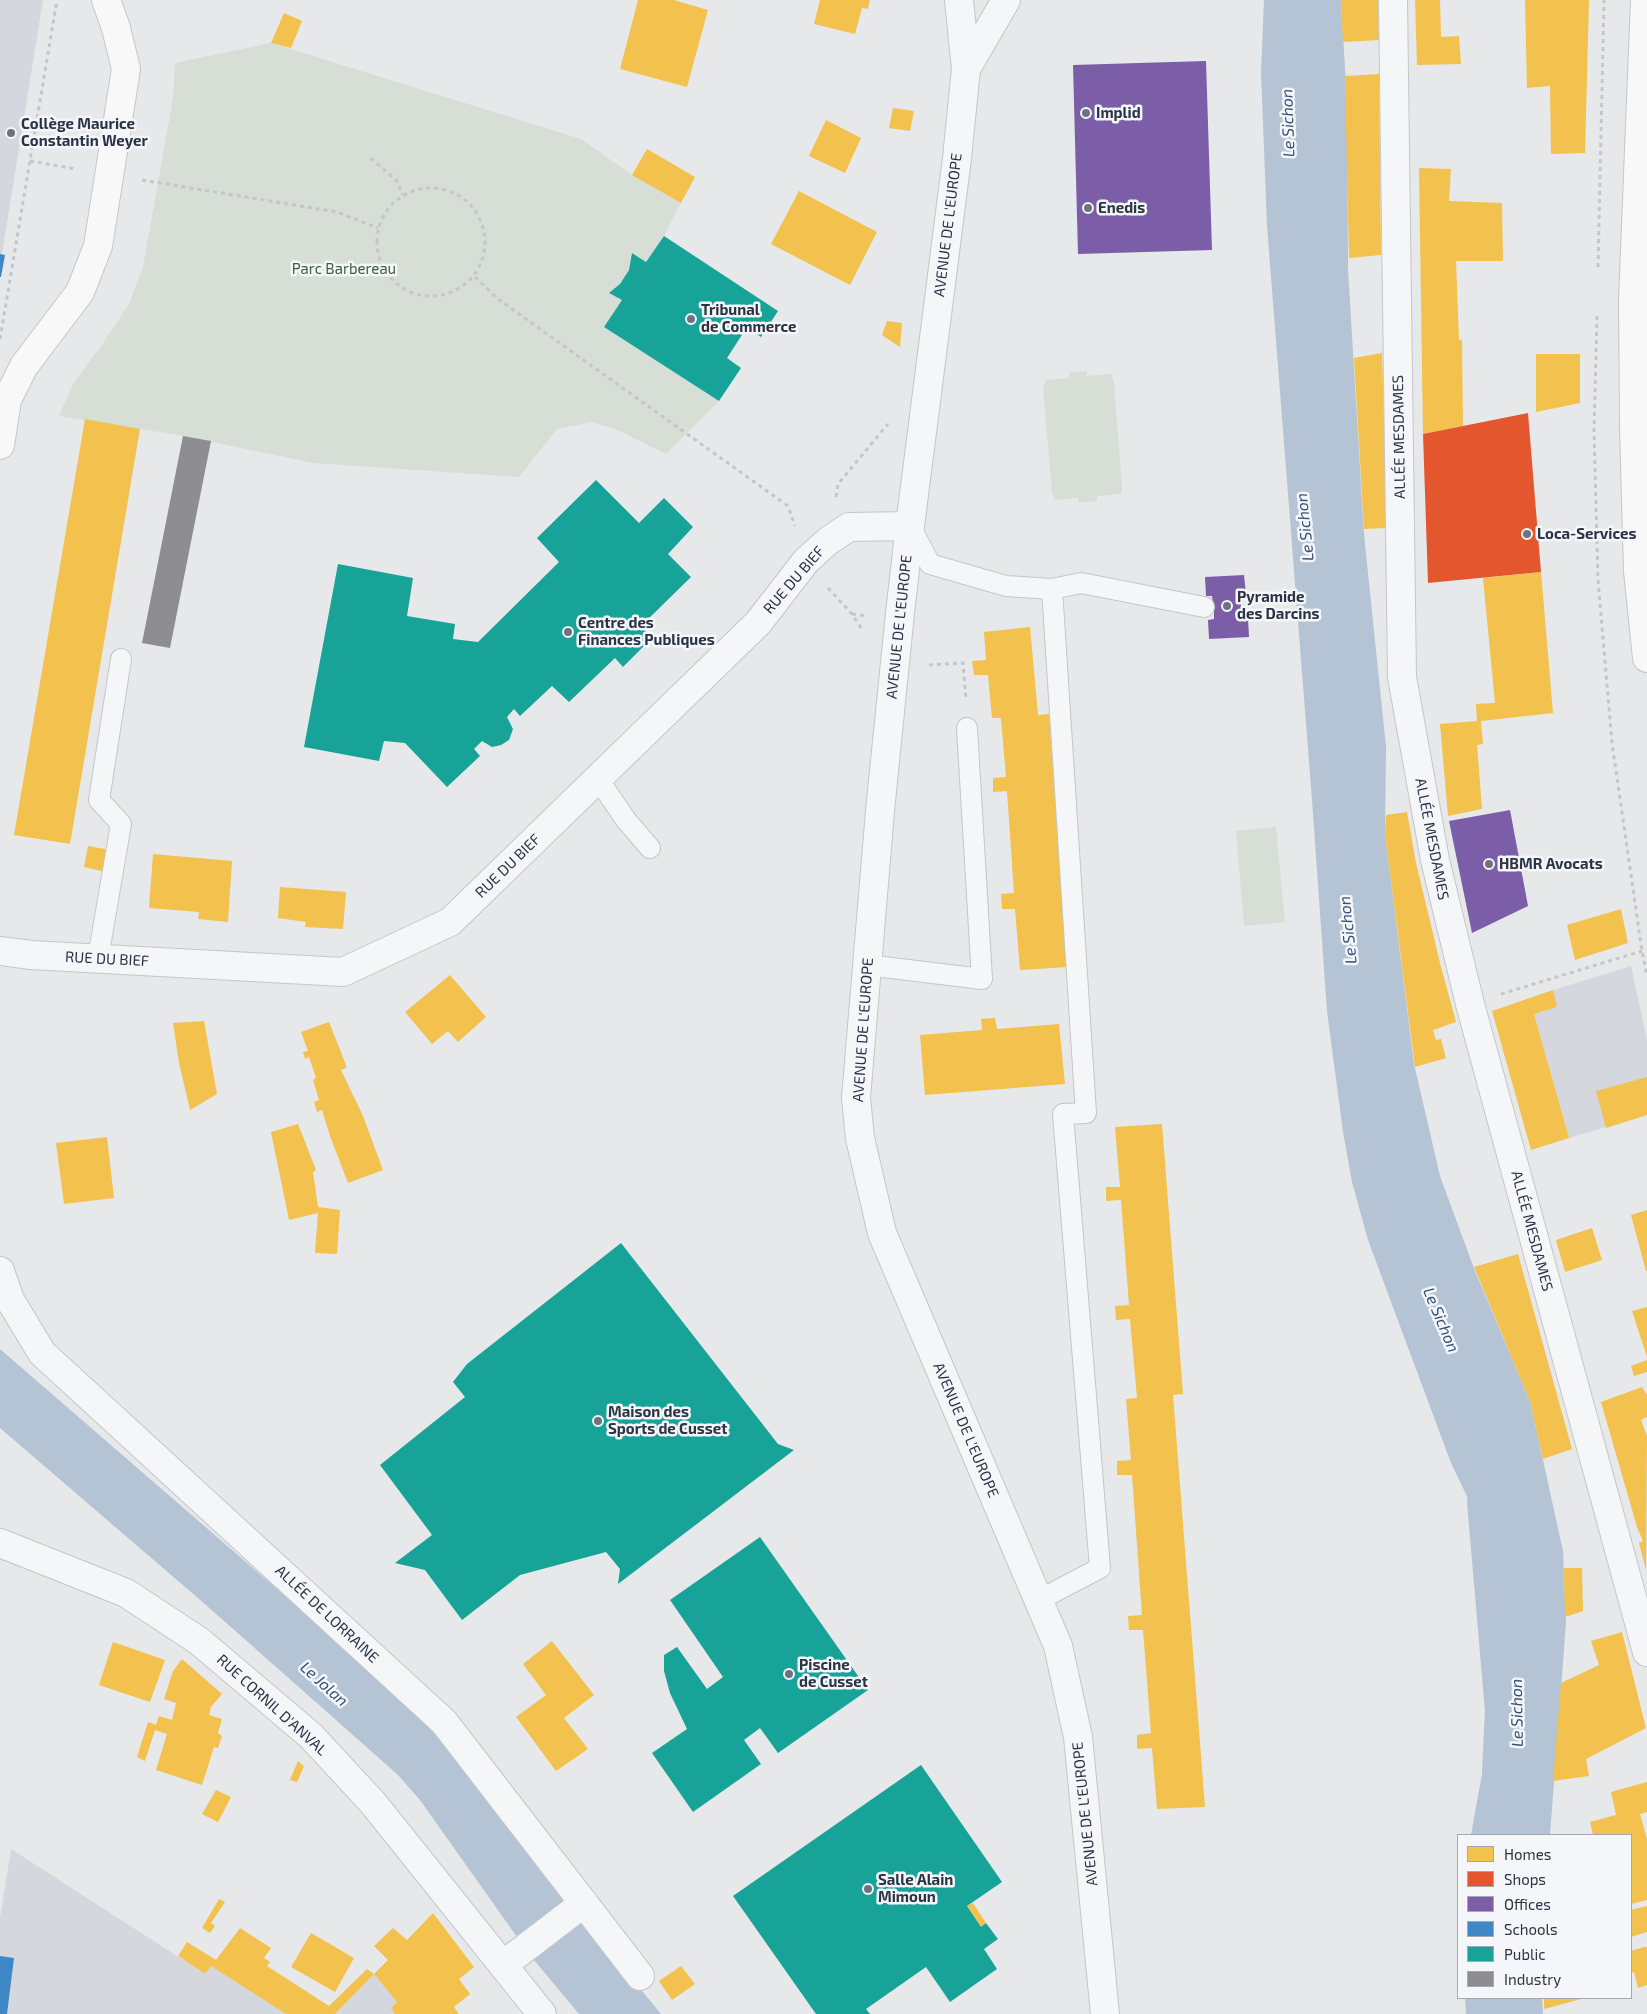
<!DOCTYPE html>
<html>
<head>
<meta charset="utf-8">
<style>
	body { margin:0 }
	#map { position:relative; width:1647px; height:2014px; overflow:hidden; background:#e6e8ea; font-family:"Exo 2",sans-serif }
	canvas { display:block }
	.legend { position:absolute; left:1457px; top:1834px; width:175px; height:165px; box-sizing:border-box; background:#f4f6f9; border:1px solid #a4a8b1; margin:0; padding:6px 9px; list-style:none; font-size:15px; color:#2b3445 }
	.legend li { display:flex; align-items:center; gap:10px; height:25px }
	.legend b { width:25px; border:1px solid #a4a8b1 }
</style>
</head>
<body>
<div id="map">
<canvas width="1647" height="2014"></canvas>
<ul class="legend">
<li><b style="height:14px;background:#f2c14e"></b>Homes</li>
<li><b style="height:14px;background:#e4572e"></b>Shops</li>
<li><b style="height:14px;background:#7b5ea7"></b>Offices</li>
<li><b style="height:14px;background:#3f88c5"></b>Schools</li>
<li><b style="height:14px;background:#17a398"></b>Public</li>
<li><b style="height:14px;background:#8d8d92"></b>Industry</li>
</ul>
</div>
<script>
const ctx = document.querySelector('canvas').getContext('2d');
ctx.lineJoin = 'round';
function paint(path, color) { ctx.fillStyle = color; ctx.fill(path, 'evenodd'); }
const toPath = rows => new Path2D(rows.map(r => 'M' + r).join(''));
function trace(path, color, width, dash) { ctx.strokeStyle = color; ctx.lineWidth = width; ctx.lineCap = dash ? 'butt' : 'round'; ctx.setLineDash(dash || []); ctx.stroke(path); }
function drawText(font, color, halo, rows, align = 'center') {
  ctx.font = font + ' "Exo 2",sans-serif'; ctx.lineWidth = 5; ctx.setLineDash([]); ctx.textBaseline = 'middle'; ctx.strokeStyle = halo; ctx.fillStyle = color; for (const [text, x, y, turn = 0] of rows) {
    ctx.save(); ctx.translate(x, y); ctx.rotate((+turn || 0) * Math.PI / 180); ctx.textAlign = isNaN(turn) ? turn : align; if (halo) ctx.strokeText(text, 0, 0); ctx.fillText(text, 0, 0); ctx.restore();
  }
}
paint(toPath([
	[0,0,43,0,0,266],
	[1631,966,1647,1040,1647,1115,1569,1138,1534,1014,1557,1007,1553,990],
	[11,1849,205,1974,211,1966,286,2014,0,2014,0,1918],
	[374,1974,397,2002,391,2008,395,2014,335,2014]
]), '#d4d7dd');
paint(toPath([
	[271,43,581,139,632,175,681,203,664,236,646,262,632,253,629,270,620,284,610,293,622,300,604,327,719,401,666,454,618,430,592,422,557,429,519,477,314,463,183,436,59,416,73,384,101,346,129,304,143,267,173,98,175,63],
	[1086,371,1087,376,1111,374,1114,383,1122,487,1121,494,1097,496,1097,501,1079,503,1078,498,1055,500,1052,492,1043,388,1046,380,1069,378,1069,373],
	[1276,827,1285,922,1244,926,1236,831]
]), '#d6ded6');
paint(toPath([
	[1264,0,1341,0,1347,103,1348,269,1364,534,1386,747,1385,834,1414,1064,1440,1176,1475,1271,1530,1401,1563,1551,1566,1622,1550,1835,1471,1835,1479,1790,1511,1636,1512,1604,1503,1571,1451,1463,1368,1240,1352,1182,1343,1132,1327,1011,1312,800,1267,226,1261,72],
	[0,1349,419,1712,566,1896,563,1907,517,1937,420,1800,397,1774,206,1605,0,1428],
	[588,1923,643,1992,661,2014,579,2014,534,1960,537,1953,577,1925],
	[1465,1998,1542,1998,1543,2014,1466,2014]
]), '#b4c4d5');
paint(toPath([
	[638,0,674,0,708,10,687,87,620,69],
	[820,0,870,0,868,9,862,8,855,34,814,24],
	[1341,0,1378,0,1379,40,1343,42],
	[1415,0,1440,0,1441,37,1459,36,1461,64,1417,65],
	[1525,0,1589,0,1585,153,1551,154,1550,86,1527,88],
	[284,13,302,21,291,48,271,43],
	[1379,74,1381,255,1349,258,1345,76],
	[893,108,914,111,910,131,889,128],
	[826,120,861,138,845,173,809,156],
	[647,149,695,177,681,203,632,175],
	[1419,168,1451,169,1449,201,1502,203,1503,261,1456,261,1459,340,1462,340,1463,426,1423,434],
	[799,191,877,232,850,285,771,244],
	[887,321,902,323,900,347,882,335],
	[1382,353,1387,528,1364,529,1354,358],
	[1536,354,1580,354,1580,403,1536,412],
	[85,419,140,429,70,844,14,835],
	[1541,572,1553,713,1481,721,1483,744,1477,745,1482,809,1448,816,1440,724,1477,721,1476,704,1495,703,1483,578],
	[1030,627,1038,715,1049,714,1068,967,1020,970,1015,909,1002,909,1001,894,1014,893,1007,791,993,792,993,778,1006,777,1001,718,992,718,988,675,974,675,972,661,986,660,984,632],
	[1407,812,1416,863,1440,963,1456,1022,1433,1030,1436,1040,1441,1039,1446,1058,1415,1067,1385,834,1386,815],
	[88,846,110,850,106,872,84,867],
	[153,854,232,861,228,922,198,919,199,912,149,908],
	[280,887,346,892,343,929,305,927,306,922,278,918],
	[1621,909,1628,943,1575,960,1567,925],
	[450,975,486,1017,458,1042,448,1031,432,1044,405,1012],
	[1553,990,1557,1007,1534,1014,1569,1138,1531,1150,1492,1011],
	[995,1018,997,1029,1059,1024,1065,1084,925,1095,920,1035,982,1030,981,1019],
	[204,1021,217,1094,190,1110,179,1063,173,1023],
	[329,1022,346,1065,346,1068,341,1070,363,1116,383,1170,348,1183,330,1136,322,1110,317,1112,314,1102,319,1100,313,1080,316,1078,309,1057,305,1059,303,1052,308,1051,301,1032],
	[1647,1077,1647,1115,1606,1128,1596,1091],
	[298,1124,316,1170,313,1172,318,1207,340,1210,337,1254,315,1253,318,1213,289,1220,271,1132],
	[1162,1124,1183,1394,1173,1395,1205,1807,1157,1809,1152,1748,1137,1749,1137,1735,1151,1733,1143,1630,1129,1630,1128,1616,1142,1615,1132,1475,1117,1475,1117,1461,1131,1460,1126,1399,1137,1398,1130,1319,1116,1320,1115,1306,1129,1305,1121,1200,1106,1201,1106,1187,1120,1187,1115,1127],
	[107,1137,114,1198,64,1204,56,1143],
	[1647,1210,1647,1271,1646,1271,1631,1215],
	[1592,1228,1602,1260,1565,1272,1556,1240],
	[1518,1254,1572,1449,1543,1459,1530,1401,1474,1267],
	[1647,1307,1647,1357,1632,1311],
	[1647,1360,1647,1372,1634,1376,1631,1366],
	[1642,1387,1647,1395,1647,1417,1641,1420,1647,1436,1646,1570,1639,1543,1643,1541,1637,1527,1601,1402],
	[1564,1568,1582,1568,1583,1611,1565,1617],
	[1622,1632,1646,1728,1586,1759,1589,1776,1553,1781,1561,1683,1599,1665,1591,1641],
	[552,1641,594,1695,564,1718,588,1749,556,1771,516,1717,546,1695,523,1664],
	[113,1642,165,1660,150,1702,99,1685],
	[182,1659,222,1694,211,1707,209,1715,222,1719,218,1733,222,1736,218,1748,214,1747,202,1785,156,1770,167,1734,155,1730,145,1761,137,1757,148,1722,156,1725,159,1716,172,1720,176,1703,164,1699,173,1671],
	[298,1761,304,1766,297,1782,290,1780],
	[1647,1782,1647,1812,1640,1814,1647,1839,1647,1900,1631,1904,1631,1835,1593,1835,1590,1822,1616,1815,1611,1792],
	[216,1790,231,1797,218,1822,202,1814],
	[219,1899,225,1902,211,1923,215,1926,210,1933,202,1928],
	[973,1903,986,1923,981,1927,967,1906],
	[1647,1906,1647,1932,1631,1937,1631,1910],
	[433,1913,474,1967,459,1979,470,1994,454,2007,459,2014,395,2014,391,2008,397,2002,374,1974,388,1960,374,1946,393,1928,407,1940],
	[240,1928,271,1948,264,1958,270,1962,267,1966,329,2006,367,1969,374,1974,335,2014,286,2014,211,1966,205,1974,178,1956,187,1942,216,1960],
	[311,1933,354,1958,335,1992,291,1967],
	[1644,1947,1647,1947,1647,1985,1638,1988,1634,1972,1631,1973,1631,1951],
	[681,1966,695,1984,672,2000,659,1981],
	[1544,1998,1585,1998,1544,2009]
]), '#f2c14e');
paint(toPath([
	[1528,413,1541,572,1428,583,1423,434]
]), '#e4572e');
paint(toPath([
	[1206,61,1212,250,1078,254,1073,65],
	[1244,575,1246,594,1240,594,1242,617,1248,618,1249,637,1209,639,1208,620,1214,619,1214,612,1212,596,1206,596,1205,577],
	[1510,810,1528,906,1472,933,1449,821]
]), '#7b5ea7');
paint(toPath([
	[0,254,5,255,1,277,0,277],
	[0,1956,14,1958,7,2014,0,2014]
]), '#3f88c5');
paint(toPath([
	[664,236,778,311,761,337,747,327,727,358,741,368,719,401,604,327,622,300,609,293,620,284,629,270,632,253,646,262],
	[596,480,639,523,664,498,693,527,668,554,691,577,641,626,652,638,623,667,615,658,569,702,552,686,520,716,514,709,507,717,513,729,509,740,501,745,492,747,482,741,474,749,480,756,447,787,405,743,384,741,379,761,304,747,338,564,413,578,407,616,455,624,453,639,478,642,559,562,537,538],
	[621,1243,778,1444,794,1450,618,1584,620,1569,606,1552,520,1575,462,1620,425,1570,395,1563,432,1535,380,1465,465,1397,453,1382,467,1364],
	[760,1537,868,1690,778,1753,760,1728,744,1740,761,1764,693,1812,652,1753,687,1729,670,1693,664,1671,664,1655,677,1647,707,1689,723,1677,670,1600],
	[921,1765,1002,1882,967,1906,981,1927,986,1923,998,1939,984,1949,997,1969,950,2002,926,1967,866,2009,870,2014,816,2014,733,1896]
]), '#17a398');
paint(toPath([
	[183,436,211,441,170,648,142,643]
]), '#8d8d92');
trace(toPath([
	[1501,1501,1519,1710,1513,1835]
]), '#b4c4d5', 68);
const lane = toPath([
	[910,526,930,564,1006,586,1052,589,1081,583,1204,607],
	[598,779,626,820,650,848],
	[98,958,121,824,99,800,121,659],
	[867,965,982,979,967,728],
	[1039,1600,1100,1568,1063,1114,1086,1113,1052,589]
]);
const street = toPath([
	[959,0,966,69,957,158,910,526,900,613,880,811,856,1098,860,1138,882,1233,1058,1646,1078,1737,1105,2014],
	[1393,0,1402,677,1435,860,1470,1004,1647,1652],
	[966,69,1006,0],
	[0,951,31,955,343,972,450,922,758,623,806,561,828,541,849,527,910,526],
	[0,1271,10,1300,42,1353,444,1722,640,1976],
	[0,1543,126,1593,199,1641,311,1736,373,1803,542,2014],
	[503,1965,584,1903]
]);
const secondary = toPath([
	[1645,0,1633,300,1634,429,1638,571,1647,658],
	[0,445,7,400,24,366,80,292,98,246,126,69,116,28,106,0]
]);
trace(lane, '#c4c6c8', 22);
trace(street, '#c4c6c8', 30);
trace(secondary, '#c4c6c8', 30);
trace(toPath([
	[371,158,397,181,403,195],
	[30,161,76,169],
	[142,180,337,212,378,228],
	'377 242a54 54 0 1 1 108 0a54 54 0 1 1-108 0Z',
	[1598,267,1604,0],
	[475,277,498,299,788,506,795,526],
	[1597,316,1594,431,1598,580,1612,743,1642,951,1647,976],
	[0,339,57,0],
	[836,497,838,484,888,424],
	[828,588,852,614,863,631],
	[852,614,867,616],
	[929,665,963,663,966,700],
	[1501,994,1642,951]
]), '#c5c6ca', 3, [4, 4]);
trace(lane, '#f5f6f7', 20);
trace(street, '#f5f6f7', 28);
trace(secondary, '#f8f8f8', 28);
for (const [x, y, r, color] of [
	[1086,113,5,"#6c737f"],
	[11,133,5,"#6c737f"],
	[1088,208,5,"#6c737f"],
	[691,319,5,"#6c737f"],
	[1527,534,5,"#6c737f"],
	[1227,606,5,"#6c737f"],
	[568,632,5,"#6c737f"],
	[1489,864,5,"#6c737f"],
	[598,1421,5,"#6c737f"],
	[789,1674,5,"#6c737f"],
	[868,1889,5,"#6c737f"]
]) { const dot = new Path2D(); dot.arc(x, y, r, 0, 2 * Math.PI); ctx.fillStyle = color; ctx.fill(dot); trace(dot, '#f4f6f9', 2); }
drawText('bold 15px', '#2b3445', '#f4f6f9', [
	["Implid",1096,113],
	["Collège Maurice",21,124],
	["Constantin Weyer",21,141],
	["Enedis",1098,208],
	["Tribunal",701,310],
	["de Commerce",701,327],
	["Loca-Services",1537,534],
	["Pyramide",1237,597],
	["des Darcins",1237,614],
	["Centre des",578,623],
	["Finances Publiques",578,640],
	["HBMR Avocats",1499,864],
	["Maison des",608,1412],
	["Sports de Cusset",608,1429],
	["Piscine",799,1665],
	["de Cusset",799,1682],
	["Salle Alain",878,1880],
	["Mimoun",878,1897]
], 'left');
drawText('15px', '#2b3445', '#f4f6f9', [
	["AVENUE DE L'EUROPE",948,225,-83],
	["ALLÉE MESDAMES",1399,437,-91],
	["RUE DU BIEF",794,580,-49],
	["AVENUE DE L'EUROPE",899,627,-84],
	["ALLÉE MESDAMES",1432,839,79],
	["RUE DU BIEF",508,866,-44],
	["RUE DU BIEF",107,959,3],
	["AVENUE DE L'EUROPE",863,1030,-86],
	["ALLÉE MESDAMES",1532,1231,75],
	["AVENUE DE L'EUROPE",966,1430,67],
	["ALLÉE DE LORRAINE",327,1614,43],
	["RUE CORNIL D'ANVAL",272,1705,42],
	["AVENUE DE L'EUROPE",1085,1814,-96]
]);
drawText('15px', '#3f6138', '#f4f6f9', [
	["Parc Barbereau",344,269]
]);
drawText('italic 16px', '#34527a', '#f4f6f9', [
	["Le Sichon",1288,123,-92],
	["Le Sichon",1305,527,-96],
	["Le Sichon",1348,930,-96],
	["Le Sichon",1441,1320,67],
	["Le Jolan",324,1684,42],
	["Le Sichon",1517,1713,-91]
]);
</script>
</body>
</html>
